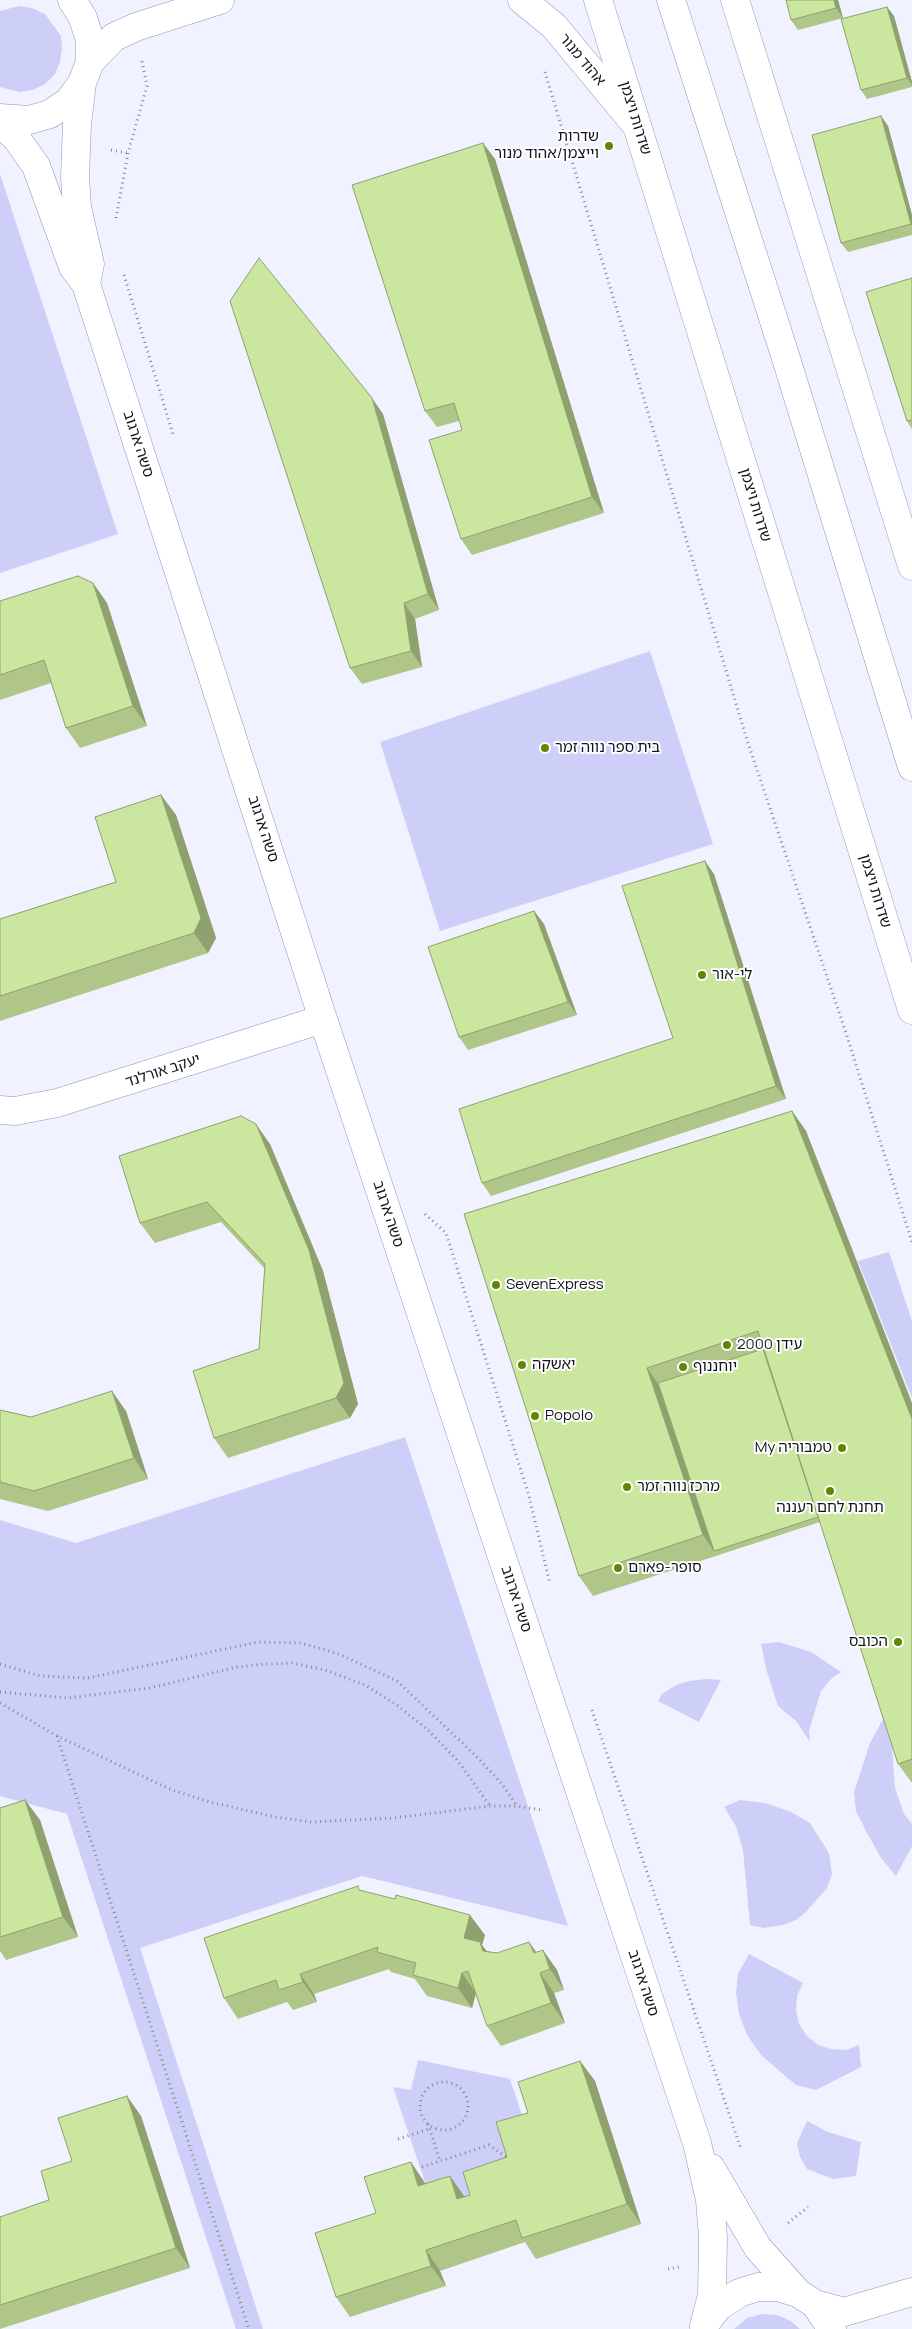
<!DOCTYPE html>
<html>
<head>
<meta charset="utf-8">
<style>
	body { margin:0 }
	canvas { display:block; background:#f1f2ff }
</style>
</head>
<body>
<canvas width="912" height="2329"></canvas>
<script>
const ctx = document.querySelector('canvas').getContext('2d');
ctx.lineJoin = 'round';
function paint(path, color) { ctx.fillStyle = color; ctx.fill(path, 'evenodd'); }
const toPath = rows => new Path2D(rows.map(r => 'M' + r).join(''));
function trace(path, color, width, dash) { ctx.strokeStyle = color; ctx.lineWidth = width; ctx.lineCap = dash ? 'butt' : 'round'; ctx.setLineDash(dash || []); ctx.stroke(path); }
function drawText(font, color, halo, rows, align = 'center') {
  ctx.font = font + ' Manrope,"Noto Sans Hebrew",sans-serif'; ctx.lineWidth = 4; ctx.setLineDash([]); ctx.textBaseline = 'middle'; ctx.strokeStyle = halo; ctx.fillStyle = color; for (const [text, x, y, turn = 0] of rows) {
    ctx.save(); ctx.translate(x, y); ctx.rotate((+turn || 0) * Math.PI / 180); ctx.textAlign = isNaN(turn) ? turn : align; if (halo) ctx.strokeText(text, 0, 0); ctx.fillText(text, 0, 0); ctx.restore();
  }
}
paint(toPath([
	[19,6,32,8,45,14,61,36,62,49,60,62,55,74,45,84,33,90,20,92,0,87,0,11],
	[0,174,118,534,0,573],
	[650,651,713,844,440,931,380,742],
	[889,1252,912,1321,912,1398,858,1261],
	[405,1437,568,1926,362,1876,140,1948,263,2329,236,2329,67,1814,0,1796,0,1520,76,1543],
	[779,1642,811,1652,841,1672,832,1678,821,1691,809,1731,810,1742,797,1722,778,1706,767,1672,761,1644],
	[707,1679,721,1680,699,1722,658,1701,662,1694,676,1685,689,1681],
	[883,1719,892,1746,895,1788,904,1814,912,1824,912,1846,896,1876,881,1858,867,1833,856,1811,854,1792,870,1743],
	[740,1800,765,1803,791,1812,810,1823,829,1853,832,1874,827,1888,806,1912,796,1920,783,1925,763,1928,750,1925,743,1850,736,1826,724,1807],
	[749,1954,803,1983,797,1996,796,2010,799,2024,807,2036,818,2045,831,2049,846,2050,859,2045,861,2067,816,2090,796,2085,762,2056,747,2035,739,2014,736,1993,738,1974],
	[418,2060,510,2079,529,2136,521,2177,485,2215,433,2206,393,2087,411,2090],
	[807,2121,828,2132,861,2142,856,2176,833,2179,807,2169,800,2157,797,2143],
	[762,2314,777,2315,791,2321,800,2329,734,2329,747,2318]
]), '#cdcff8');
const minor = toPath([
	[522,0,554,26,637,126],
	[735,0,912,566],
	[90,62,114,37,136,27,220,0],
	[82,83,77,124,75,177,77,207,90,264,86,284],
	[0,118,29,120,50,114,69,101,82,83,90,62,90,40,83,18,72,0],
	[0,122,17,139,36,166,73,267,86,284,323,1019,697,2143,710,2200,713,2237,712,2295,704,2326],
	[0,1110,15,1111,57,1103,323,1019],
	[711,2168,758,2248,798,2293],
	[815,2304,844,2312,912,2292],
	[704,2325,718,2307,739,2293,758,2287,778,2287,798,2293,815,2304,832,2329]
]);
const secondary = toPath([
	[598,0,912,1010],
	[671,0,785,355,912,767]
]);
trace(minor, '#9395b3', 29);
trace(secondary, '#9395b3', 29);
trace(toPath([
	[545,72,747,740,846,1033,912,1242],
	[111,150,128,153],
	[116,218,128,153,147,86,142,61],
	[124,275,173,434],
	[425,1214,446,1233,529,1496,550,1584],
	[0,1664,40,1676,88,1678,258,1642,301,1643,339,1654,397,1681,477,1757,502,1784,517,1806],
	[0,1692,67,1698,150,1688,237,1667,265,1664,292,1663,325,1670,365,1685,397,1705,428,1730,458,1761,490,1806],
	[0,1703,57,1736,172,1790,210,1802,275,1817,312,1822,393,1818,490,1806,517,1806,542,1810],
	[592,1710,741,2149],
	[57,1736,249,2329],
	'420 2106a24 24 0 1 1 48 0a24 24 0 1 1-48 0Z',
	[428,2124,440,2161],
	[398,2139,429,2129],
	[422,2167,489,2145,509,2159],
	[788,2223,808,2207],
	[668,2269,679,2267]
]), '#858692', 3, [1, 4]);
trace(minor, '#fff', 28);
trace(secondary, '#fff', 28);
paint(toPath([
	[838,0,843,18,798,30,791,20],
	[887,7,894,16,912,82,912,87,867,99,861,90],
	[881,116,888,126,912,215,912,235,848,252,841,243],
	[495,159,604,513,472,555,461,539,462,430,459,421,437,427,425,411],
	[912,278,912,429,907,421],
	[383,414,439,610,415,619,422,667,362,684,350,668],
	[93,583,107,603,147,726,80,748,66,728,51,683,0,700,0,601],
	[161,795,176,815,216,938,208,953,0,1021,0,919,116,882],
	[714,874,786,1099,491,1196,482,1183,673,1038],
	[534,911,544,924,577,1015,468,1050,459,1037],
	[792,1111,806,1131,912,1403,912,1783,898,1764,820,1522,593,1596,579,1576,464,1214],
	[270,1144,323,1271,358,1404,350,1418,228,1458,214,1438,259,1349,265,1269,221,1222,155,1243,140,1223],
	[0,1410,31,1417,126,1411,148,1479,48,1511,0,1499],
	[25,1800,40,1820,78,1937,6,1960,0,1951,0,1808],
	[361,1890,485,1935,482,1945,487,1951,497,1953,529,1942,536,1952,557,1970,564,1990,554,1993,565,2023,501,2046,487,2026,476,1994,472,2008,427,1996,415,1979,391,1972,389,1969,314,1994,317,2002,293,2010,287,2002,238,2019,224,1998],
	[580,2061,595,2081,641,2224,536,2259,525,2242,440,2271,446,2286,350,2317,336,2297,376,2213,425,2183,425,2184,464,2197,470,2195,507,2157,528,2113],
	[141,2116,190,2268,0,2329,0,2217,49,2200,72,2161]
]), '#afc688');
paint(toPath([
	[834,0,838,0,843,18,836,8],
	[887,7,894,16,912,82,912,85,907,78],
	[881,116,888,126,912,215,912,226,911,224],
	[483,143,495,159,604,513,592,497],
	[372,398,383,414,439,610,428,594],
	[93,583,107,603,147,726,133,706],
	[404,603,415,619,422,667,411,651],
	[161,795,176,815,216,938,208,953,194,933],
	[705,861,714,874,786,1099,776,1086],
	[534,911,544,924,577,1015,568,1002],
	[792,1111,806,1131,912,1403,912,1419],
	[256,1124,270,1144,323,1271,358,1404,350,1418,336,1398],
	[647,1368,661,1388,714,1551,703,1535],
	[112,1391,126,1411,148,1479,134,1458],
	[25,1800,40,1820,78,1937,63,1917],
	[470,1915,485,1935,482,1945,494,1962,464,1938],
	[529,1942,543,1962,534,1953],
	[543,1950,557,1970,564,1990,550,1969],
	[462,1973,476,1993,472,2008,458,1988],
	[540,1973,554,1993,565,2023,551,2003],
	[300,1974,314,1994,317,2002,303,1982],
	[580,2061,595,2081,641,2224,627,2204],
	[127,2096,141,2116,190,2268,176,2248],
	[411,2162,425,2183,433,2206,418,2186],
	[450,2176,464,2196,472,2219,457,2199],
	[426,2250,440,2271,446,2286,431,2266]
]), '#8ea16f');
const building = toPath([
	[786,0,834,0,836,8,791,20,786,0],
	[887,7,907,78,861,90,841,19,887,7],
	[881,116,911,224,841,243,812,135,881,116],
	[483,143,592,497,461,539,429,440,462,430,454,403,425,411,352,185,483,143],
	[259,258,372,398,428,594,404,603,411,651,350,668,230,301,259,258],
	[912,278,912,420,907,421,866,292,912,278],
	[78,576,93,583,133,706,66,728,44,660,0,675,0,601,78,576],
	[161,795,201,918,194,933,0,996,0,919,116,882,95,817,161,795],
	[705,861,776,1086,482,1183,459,1109,673,1038,622,886,705,861],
	[534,911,568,1002,459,1037,428,947,534,911],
	[792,1111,912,1419,912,1759,898,1764,758,1331,647,1368,703,1535,579,1576,464,1214,792,1111],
	[241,1116,256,1124,309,1250,344,1383,336,1398,214,1438,193,1371,259,1349,265,1264,207,1202,140,1223,119,1156,241,1116],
	[763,1349,818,1517,714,1551,658,1383,763,1349],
	[112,1391,134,1458,34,1491,0,1482,0,1410,31,1417,112,1391],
	[25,1800,63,1917,0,1937,0,1808,25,1800],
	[358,1886,359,1890,395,1899,396,1895,470,1915,464,1938,480,1942,483,1951,497,1953,529,1942,534,1953,543,1950,550,1969,540,1973,551,2003,487,2026,468,1971,462,1973,458,1988,413,1975,416,1963,377,1952,378,1947,300,1974,303,1982,279,1990,276,1980,224,1998,204,1938,358,1886],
	[580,2061,627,2204,522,2238,516,2220,426,2250,431,2266,336,2297,315,2233,376,2213,364,2177,411,2162,418,2186,450,2176,457,2199,470,2195,463,2172,507,2157,496,2122,528,2113,518,2082,580,2061],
	[127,2096,176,2248,0,2305,0,2217,49,2200,41,2171,72,2161,58,2118,127,2096]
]);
paint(building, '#cbe69e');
trace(building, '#8ea16f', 1);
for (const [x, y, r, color] of [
	[609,146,5,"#648500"],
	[545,748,5,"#648500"],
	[702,975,5,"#648500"],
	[496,1285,5,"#648500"],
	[727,1345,5,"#648500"],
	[522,1365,5,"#648500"],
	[683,1367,5,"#648500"],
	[535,1416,5,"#648500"],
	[842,1448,5,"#648500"],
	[627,1487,5,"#648500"],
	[830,1491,5,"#648500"],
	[618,1568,5,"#648500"],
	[898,1642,5,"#648500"]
]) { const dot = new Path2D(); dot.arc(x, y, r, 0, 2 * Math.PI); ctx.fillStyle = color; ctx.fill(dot); trace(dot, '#fff', 2); }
drawText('15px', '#13141f', '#fff', [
	["אהוד מנור",582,60,50],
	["שדרות ויצמן",635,118,73],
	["סשה ארגוב",138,444,72],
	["שדרות ויצמן",755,505,73],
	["סשה ארגוב",263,829,72],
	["שדרות ויצמן",875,891,73],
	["יעקב אורלנד",163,1071,-18],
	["סשה ארגוב",388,1214,72],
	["סשה ארגוב",516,1599,72],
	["סשה ארגוב",643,1983,72]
]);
drawText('15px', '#13141f', '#fff', [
	["שדרות",599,137,"right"],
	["וייצמן/אהוד מנור",599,154,"right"],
	["בית ספר נווה זמר",555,748],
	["לי-אור",712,975],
	["SevenExpress",506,1285],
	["עידן 2000",737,1345],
	["יאשקה",532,1365],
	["יוחננוף",693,1367],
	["Popolo",545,1416],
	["My טמבוריה",832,1448,"right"],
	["מרכז נווה זמר",637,1487],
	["תחנת לחם רעננה",830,1508,"center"],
	["סופר-פארם",628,1568],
	["הכובס",888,1642,"right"]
], 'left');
</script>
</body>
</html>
